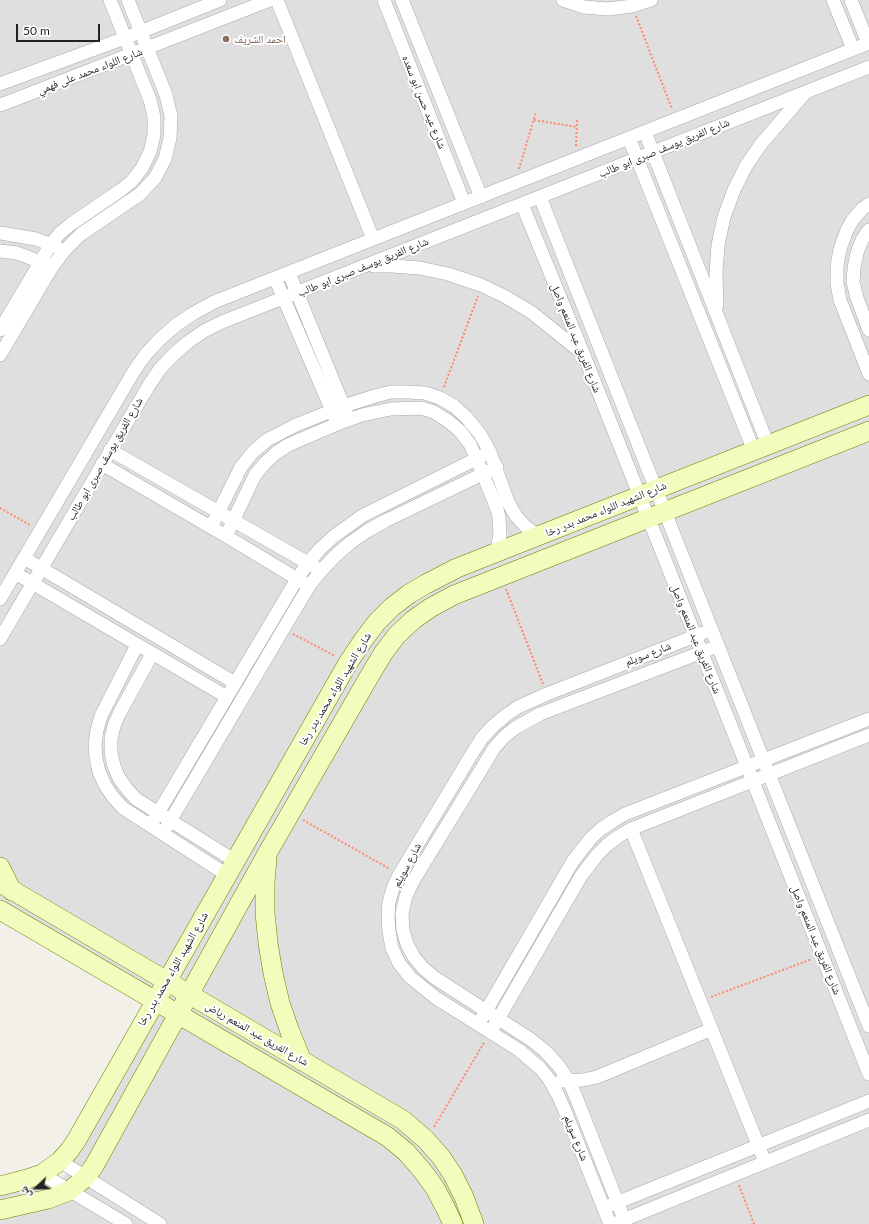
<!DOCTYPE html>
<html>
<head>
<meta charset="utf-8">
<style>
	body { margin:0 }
	#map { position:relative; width:869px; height:1224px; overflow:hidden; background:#f2f0e9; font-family:Lato,"Noto Naskh Arabic",sans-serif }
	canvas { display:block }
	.north { position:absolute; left:16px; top:1168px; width:40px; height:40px; -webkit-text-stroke:3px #fff; paint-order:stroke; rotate:248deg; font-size:11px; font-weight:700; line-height:16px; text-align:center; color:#222 }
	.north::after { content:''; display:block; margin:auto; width:14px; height:18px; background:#222; clip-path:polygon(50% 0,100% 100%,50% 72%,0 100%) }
	.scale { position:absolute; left:16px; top:24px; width:84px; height:18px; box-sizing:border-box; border:2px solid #222; border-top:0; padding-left:5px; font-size:12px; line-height:14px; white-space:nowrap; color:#222; -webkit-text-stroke:3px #fff; paint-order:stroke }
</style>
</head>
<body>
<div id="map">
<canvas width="869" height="1224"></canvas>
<div class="north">ش</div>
<div class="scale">50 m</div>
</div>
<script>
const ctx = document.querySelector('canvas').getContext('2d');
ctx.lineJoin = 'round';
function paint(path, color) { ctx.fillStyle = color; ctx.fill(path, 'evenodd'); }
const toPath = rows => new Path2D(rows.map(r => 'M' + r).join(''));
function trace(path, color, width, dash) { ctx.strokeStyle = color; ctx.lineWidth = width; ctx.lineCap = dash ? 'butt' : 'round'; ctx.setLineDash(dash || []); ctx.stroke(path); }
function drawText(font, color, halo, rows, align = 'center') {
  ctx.font = font + ' Lato,"Noto Naskh Arabic",sans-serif'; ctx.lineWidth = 4; ctx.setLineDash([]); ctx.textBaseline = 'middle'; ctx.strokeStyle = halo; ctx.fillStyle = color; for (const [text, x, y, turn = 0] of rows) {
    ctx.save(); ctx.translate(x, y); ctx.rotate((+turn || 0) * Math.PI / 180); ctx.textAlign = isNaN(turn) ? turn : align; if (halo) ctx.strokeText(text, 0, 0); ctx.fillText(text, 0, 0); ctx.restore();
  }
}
paint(toPath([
	[0,0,869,0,869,1224,0,1224,0,1195,64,1177,168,999,0,899]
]), '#e0dfdf');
const street = toPath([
	[277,0,373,239],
	[384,0,464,203],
	[402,0,481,197],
	[563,0,584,7,608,9,632,6,651,0],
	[833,0,853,49],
	[851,0,868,43],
	[0,84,125,38,220,0],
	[0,105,11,101,270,0],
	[645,132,768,445],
	[629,138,754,451],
	[540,197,869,1026],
	[522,204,583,353,869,1074],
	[869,204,862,209,852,221,847,230,840,249,837,266,837,283,840,300,869,374],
	[869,230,862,240,857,253,854,268,853,282,857,298,869,330],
	[0,233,36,239,57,247],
	[0,251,17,253,46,264],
	[374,266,392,266,420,268,448,274,481,285,504,296,531,312,581,352],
	[289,273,346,412],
	[275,278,335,418],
	[717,305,716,273,718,245,724,217,734,190,746,166,761,144,805,93],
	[0,330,51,244,60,233,71,224,121,190,132,181,142,168,150,152,154,135,154,117,150,100,110,0],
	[0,355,52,267,64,251,81,234,140,194,155,178,165,159,170,138,171,116,166,95,128,0],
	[110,450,315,567],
	[102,464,226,536,304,583],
	[211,527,241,467,253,452,267,440,296,425,344,406,375,396,391,392,408,392,425,393,440,398,454,406,466,417,480,434,490,452,508,502,516,516,526,527,539,536],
	[226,536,255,475,265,463,276,453,288,445,337,424,362,415,391,409,421,408,434,412,448,421,460,431,470,444,483,474,497,509,499,517,500,535,496,553],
	[24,558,235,683],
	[15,573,227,697],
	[0,599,134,371,146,354,160,339,176,325,194,313,214,302,869,43],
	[0,639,149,385,160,369,173,355,188,342,204,331,222,322,869,67],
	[137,645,101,716,97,730,95,744,96,758,99,772,105,785,113,797,123,808,227,875],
	[152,654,119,714,114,726,111,739,111,753,114,766,119,778,127,789,136,799,235,861],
	[151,825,297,579,308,563,320,549,333,537,362,516,490,452],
	[631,829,765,1162],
	[163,833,284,628,309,586,321,571,335,556,350,543,367,531,385,521,497,467],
	[482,1018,573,861,591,838,601,829,613,821,625,814,869,719],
	[494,1026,581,876,597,855,607,845,619,836,631,829,869,735],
	[561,1081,583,1080,597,1077,712,1029],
	[60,1161,160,1224],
	[42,1174,126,1224],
	[611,1205,869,1101],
	[616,1223,869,1120],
	[610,1224,565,1111,558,1095,549,1079,540,1068,519,1050,436,998,410,977,399,963,392,948,389,931,388,916,389,902,393,888,399,875,473,752,482,738,493,726,505,716,518,707,547,694,703,633],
	[626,1224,574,1092,569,1081,558,1065,545,1051,530,1039,435,978,423,968,414,957,407,944,403,930,402,913,406,896,413,881,487,760,494,748,504,737,515,728,540,714,710,649]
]);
const secondary = toPath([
	[267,858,265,882,265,913,268,943,273,973,280,1003,290,1032,302,1061],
	[0,867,12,891],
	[0,883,403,1120,426,1140,441,1157,453,1175,464,1197,474,1224],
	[0,910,388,1137,406,1152,421,1169,435,1188,446,1209,453,1224],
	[0,1186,27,1179,42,1174,60,1161,69,1151,76,1141,348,663,364,639,377,622,392,607,409,594,426,584,457,568,869,405],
	[0,1210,48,1199,69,1191,85,1178,94,1166,268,852,373,670,384,652,397,635,413,620,430,608,454,595,869,431]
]);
trace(street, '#a9a9a9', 14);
trace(secondary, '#668001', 20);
trace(toPath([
	[636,16,672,109],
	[534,120,577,127],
	[576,146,577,119],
	[519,169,536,112],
	[444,387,478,296],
	[0,508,30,525],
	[506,589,543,684],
	[293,634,335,656],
	[303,820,390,869],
	[711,997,812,959],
	[434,1127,485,1041],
	[739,1185,754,1224]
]), '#fe8a6e', 2, [2, 2]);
trace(street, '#fff', 13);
trace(secondary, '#f2fcbd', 19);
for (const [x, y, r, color] of [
	[226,39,4,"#8d6e63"]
]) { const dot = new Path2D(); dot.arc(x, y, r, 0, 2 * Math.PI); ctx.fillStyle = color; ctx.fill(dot); trace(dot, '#fff', 1.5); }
drawText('11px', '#785e54', '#fff', [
	["احمد الشريف",234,39]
], 'left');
drawText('11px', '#222', '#fff', [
	["شارع اللواء محمد على فهمي",90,71,-21],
	["شارع عيد حسن ابو سعده",424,102,68],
	["شارع الفريق يوسف صبرى ابو طالب",664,148,-22],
	["شارع الفريق يوسف صبرى ابو طالب",363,267,-22],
	["شارع الفريق عبد المنعم واصل",576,338,68],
	["شارع الفريق يوسف صبرى ابو طالب",105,459,-60],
	["شارع الشهيد اللواء محمد بدر رخا",606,509,-22],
	["شارع الفريق عبد المنعم واصل",696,639,68],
	["شارع سويلم",648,654,-21],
	["شارع الشهيد اللواء محمد بدر رخا",335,689,-59],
	["شارع سويلم",407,865,-62],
	["شارع الفريق عبد المنعم واصل",816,940,68],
	["شارع الشهيد اللواء محمد بدر رخا",173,969,-60],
	["شارع الفريق عبد المنعم رياض",257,1034,30],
	["شارع سويلم",576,1138,68]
]);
</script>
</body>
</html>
